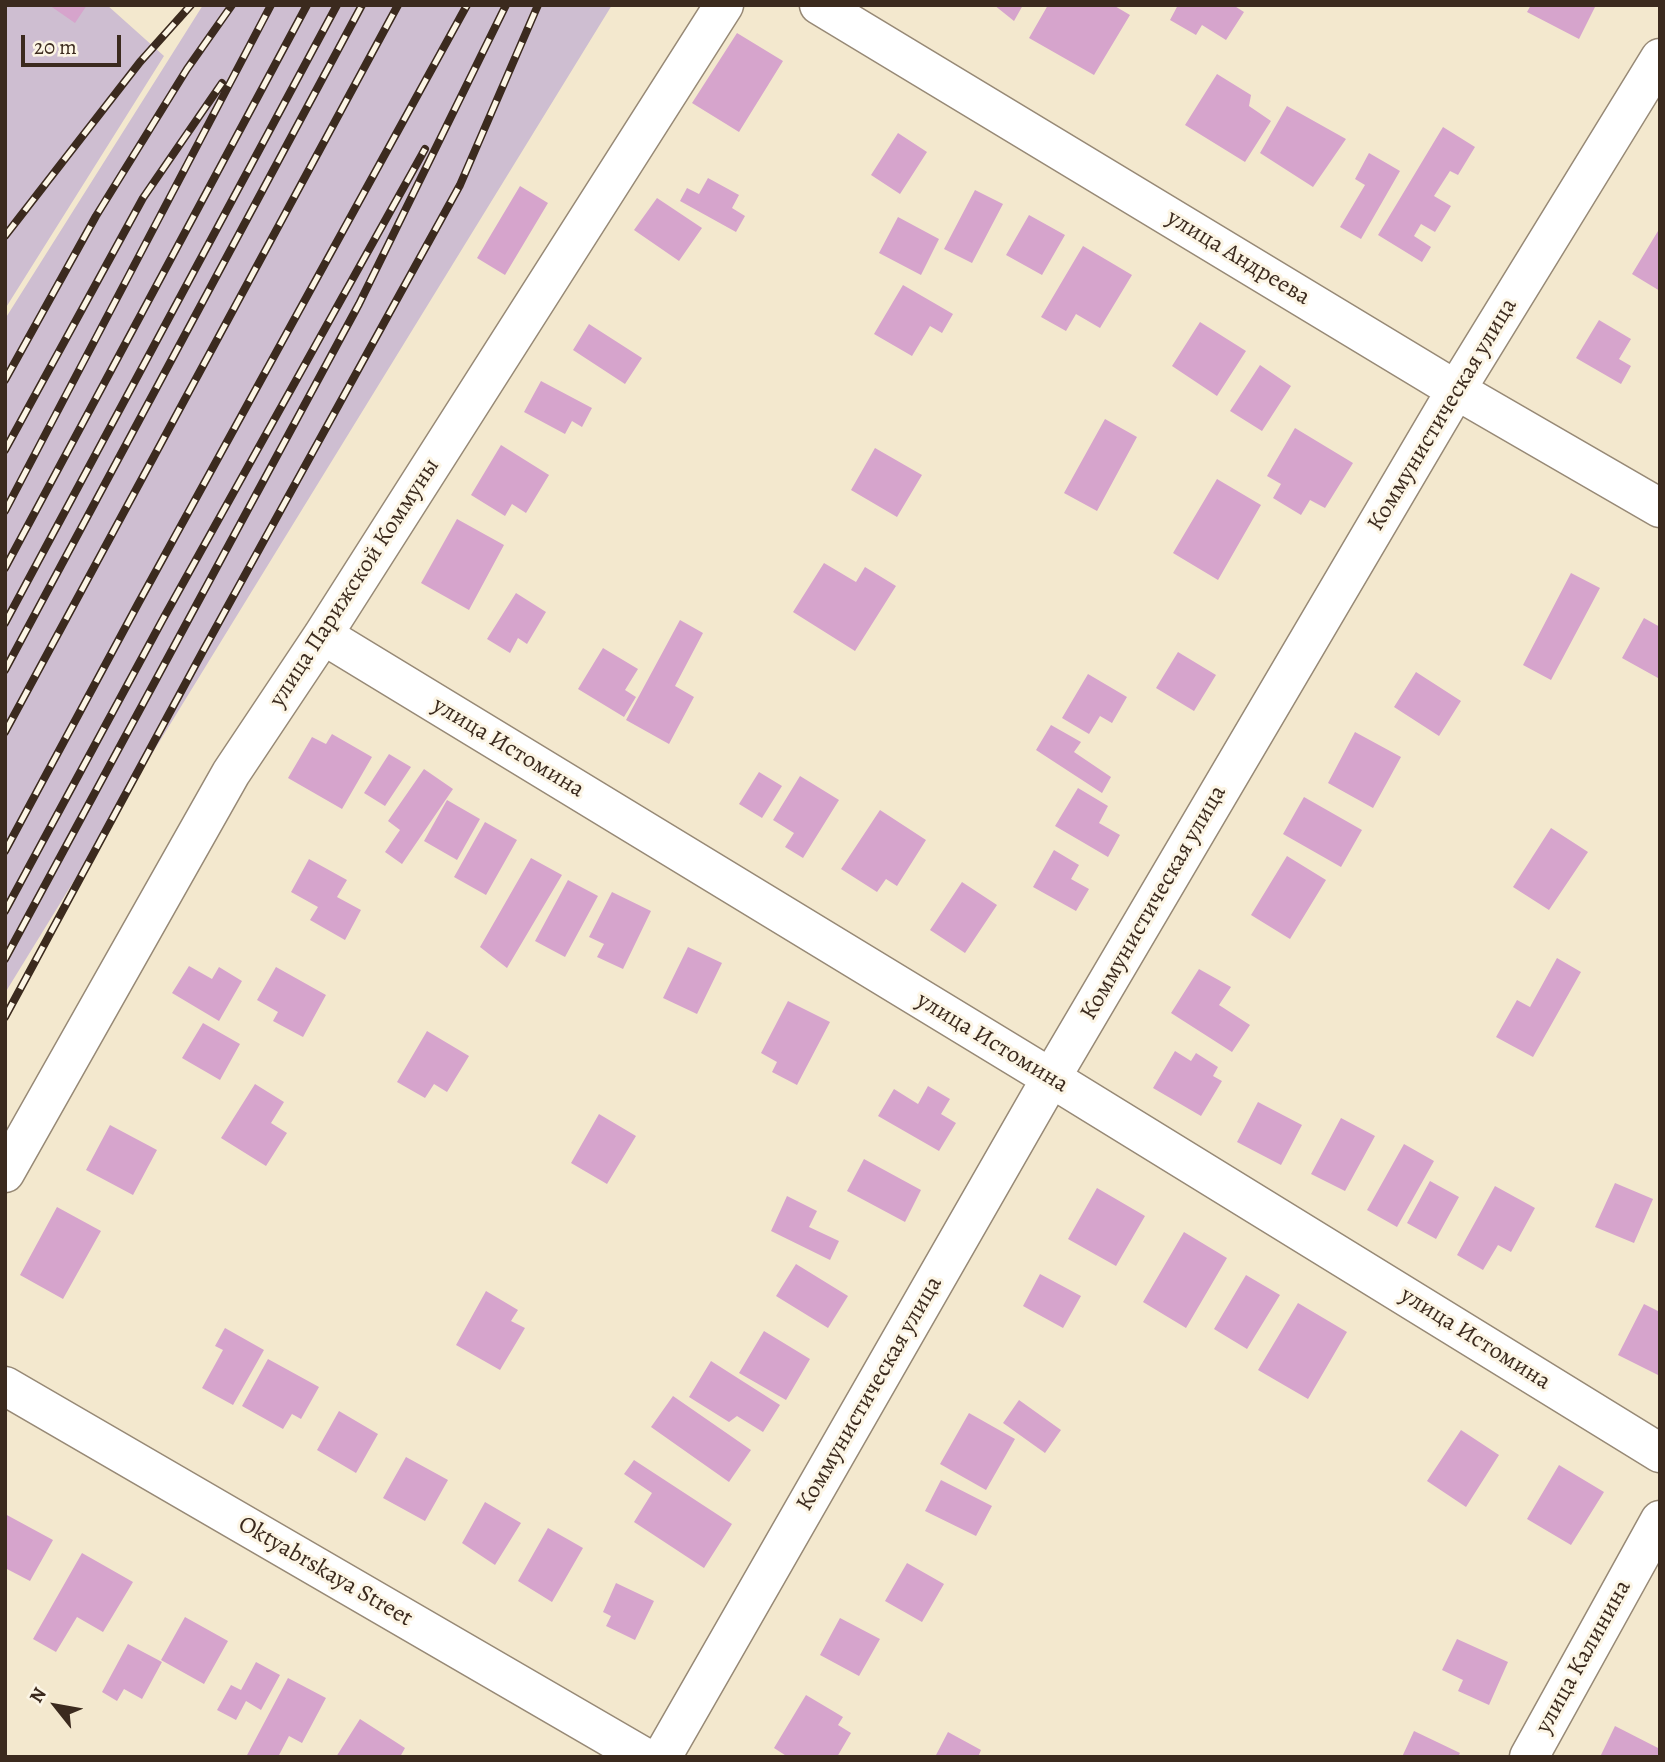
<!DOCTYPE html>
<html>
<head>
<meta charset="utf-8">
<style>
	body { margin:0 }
	#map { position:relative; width:1665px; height:1762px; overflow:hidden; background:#f3e8ce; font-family:Alegreya,serif }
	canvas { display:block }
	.frame { position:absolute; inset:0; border:7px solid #3b2a1e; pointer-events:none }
	.north { position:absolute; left:21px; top:1671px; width:70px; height:70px; -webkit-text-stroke:5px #fcf5e5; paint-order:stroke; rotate:301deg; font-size:19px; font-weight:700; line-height:28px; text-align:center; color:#3b2a1e }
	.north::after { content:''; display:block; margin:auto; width:24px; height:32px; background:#3b2a1e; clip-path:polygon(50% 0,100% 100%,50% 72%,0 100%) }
	.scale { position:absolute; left:21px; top:35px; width:100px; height:32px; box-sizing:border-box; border:4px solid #3b2a1e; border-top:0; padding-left:9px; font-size:21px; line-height:24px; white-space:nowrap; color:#3b2a1e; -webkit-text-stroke:5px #fcf5e5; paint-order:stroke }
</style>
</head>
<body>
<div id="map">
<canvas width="1665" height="1762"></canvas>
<div class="frame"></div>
<div class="north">N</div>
<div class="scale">20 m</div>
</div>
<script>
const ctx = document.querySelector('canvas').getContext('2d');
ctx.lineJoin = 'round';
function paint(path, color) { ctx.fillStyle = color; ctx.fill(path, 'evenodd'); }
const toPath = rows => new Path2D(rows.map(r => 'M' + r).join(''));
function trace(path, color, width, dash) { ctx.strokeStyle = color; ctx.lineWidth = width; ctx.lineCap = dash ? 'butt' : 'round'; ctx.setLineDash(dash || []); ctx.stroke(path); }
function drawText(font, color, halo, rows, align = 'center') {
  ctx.font = font + ' Alegreya,serif'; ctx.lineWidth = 6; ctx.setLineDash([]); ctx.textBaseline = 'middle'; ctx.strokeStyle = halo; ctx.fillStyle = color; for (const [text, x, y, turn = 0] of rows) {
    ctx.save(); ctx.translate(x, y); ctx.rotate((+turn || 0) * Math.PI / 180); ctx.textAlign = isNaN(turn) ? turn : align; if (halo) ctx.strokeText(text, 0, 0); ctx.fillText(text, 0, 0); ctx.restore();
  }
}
paint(toPath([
	[5,5,107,5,164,56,5,309],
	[203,5,612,5,5,993,5,319]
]), '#cebed1');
paint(toPath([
	[49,5,87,5,75,23],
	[994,5,1023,5,1014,21],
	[1048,5,1070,7,1071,5,1113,5,1130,15,1094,75,1029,38],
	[1178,5,1233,5,1244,12,1226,40,1202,25,1196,35,1170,20],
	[1531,5,1596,5,1579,39,1527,12],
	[737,33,783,61,739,132,692,103],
	[1217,74,1251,95,1249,106,1271,121,1245,162,1185,125],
	[1287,106,1346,139,1313,187,1260,153],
	[1443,127,1475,147,1458,175,1450,171,1434,196,1451,206,1435,232,1421,224,1414,236,1431,247,1422,262,1378,235],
	[898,133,927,152,900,194,871,175],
	[1369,153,1400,171,1361,239,1340,227,1365,185,1355,179],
	[708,178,739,195,732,208,745,216,736,232,680,201,687,188,699,194],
	[520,186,548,203,505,275,477,258],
	[975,190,1003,204,972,263,944,249],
	[657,198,702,228,679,261,634,230],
	[1029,215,1065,235,1042,275,1006,255],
	[898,217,939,239,921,275,879,253],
	[1658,231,1660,233,1660,291,1632,274],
	[1083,246,1132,275,1100,328,1076,314,1066,331,1041,317],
	[903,285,953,314,942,333,930,326,912,356,874,334],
	[1599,320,1631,339,1619,359,1631,366,1621,384,1576,358],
	[1200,322,1246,351,1217,396,1172,366],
	[589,324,642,358,625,384,573,350],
	[1260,365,1291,386,1262,431,1230,411],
	[541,381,592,408,582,427,572,421,565,434,524,412],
	[1105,419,1137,437,1097,511,1064,493],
	[1295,428,1353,463,1325,508,1310,500,1301,515,1273,498,1281,484,1267,476],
	[501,445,549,475,526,513,512,504,505,516,471,495],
	[875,448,922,475,897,517,851,490],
	[1217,479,1261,505,1218,580,1173,553],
	[457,519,504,545,469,610,421,583],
	[824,563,856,582,865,567,896,586,855,651,793,612],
	[1571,573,1600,588,1551,680,1523,665],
	[516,593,546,612,527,644,518,638,510,653,487,639],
	[1644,618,1660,627,1660,674,1658,678,1622,658],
	[680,620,703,633,675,686,694,697,669,744,626,720],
	[603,648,638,669,625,690,636,697,624,717,578,689],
	[1178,652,1216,675,1194,711,1156,688],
	[1416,672,1461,701,1439,736,1394,707],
	[1088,674,1127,697,1112,723,1100,716,1089,734,1062,718],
	[1051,725,1081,742,1074,752,1111,777,1102,793,1036,750],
	[1355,732,1401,757,1373,808,1328,783],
	[332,734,372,757,342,809,288,778,312,737,326,744],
	[389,754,411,767,385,806,364,793],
	[424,769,453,789,402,864,385,852,400,830,388,821],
	[759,772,782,786,762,818,739,804],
	[800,776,839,800,803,858,785,847,794,833,773,820],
	[1078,788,1108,806,1099,823,1120,835,1108,857,1055,826],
	[1304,797,1362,830,1341,867,1283,834],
	[447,800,480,819,457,860,424,841],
	[880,810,926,840,897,886,886,879,877,892,841,869],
	[485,822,517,840,486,895,454,877],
	[1551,828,1588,852,1549,910,1513,887],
	[1054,850,1079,865,1071,879,1089,889,1076,911,1033,887],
	[1287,856,1326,880,1290,939,1251,915],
	[531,858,562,875,507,968,480,947],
	[309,859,347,880,337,897,361,910,345,940,310,920,318,907,291,892],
	[568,880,598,896,565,957,535,941],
	[962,882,997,905,965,953,930,930],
	[612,892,651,911,623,969,597,957,604,944,589,937],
	[688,947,722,963,697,1014,663,998],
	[1557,958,1581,972,1533,1057,1496,1037,1517,1000,1530,1007],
	[189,966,212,979,219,967,242,981,219,1021,172,993],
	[276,967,326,995,303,1037,273,1021,278,1012,257,1000],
	[1199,969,1231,987,1219,1005,1250,1025,1232,1052,1171,1013],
	[788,1001,830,1022,797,1085,772,1072,777,1062,761,1053],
	[203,1023,240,1044,220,1080,182,1058],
	[427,1031,469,1056,447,1092,434,1084,425,1098,397,1082],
	[1175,1051,1191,1061,1196,1053,1218,1067,1213,1076,1222,1081,1201,1116,1153,1088],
	[255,1084,284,1102,271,1123,287,1133,266,1166,221,1138],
	[928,1086,950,1099,941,1114,956,1123,939,1151,878,1116,894,1089,918,1104],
	[1258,1102,1302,1125,1281,1165,1237,1142],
	[599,1114,636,1136,607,1184,571,1163],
	[1341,1118,1375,1136,1345,1191,1311,1174],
	[110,1125,157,1150,133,1195,86,1170],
	[1404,1144,1434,1161,1397,1227,1367,1210],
	[864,1159,921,1190,905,1222,847,1191],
	[1430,1181,1459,1197,1436,1239,1407,1223],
	[1615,1183,1653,1199,1634,1243,1595,1227],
	[1495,1186,1535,1208,1511,1252,1498,1245,1483,1270,1457,1255],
	[1097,1188,1145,1216,1116,1266,1068,1239],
	[787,1196,817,1211,809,1227,839,1241,830,1260,771,1231],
	[57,1207,101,1231,63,1299,20,1275],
	[1184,1232,1227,1258,1186,1328,1143,1302],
	[796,1264,848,1296,828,1328,776,1296],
	[1040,1274,1081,1296,1063,1328,1023,1306],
	[1246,1275,1280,1295,1247,1349,1214,1329],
	[486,1291,518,1310,511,1321,525,1328,500,1370,456,1345],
	[1298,1303,1347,1332,1308,1399,1258,1370],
	[1644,1304,1660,1312,1660,1376,1618,1355],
	[225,1328,264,1350,233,1405,202,1388,223,1350,215,1346],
	[764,1331,810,1359,786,1400,739,1373],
	[268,1359,319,1387,301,1419,292,1414,283,1429,242,1406],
	[711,1361,780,1405,763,1432,737,1416,729,1422,689,1397],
	[673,1396,751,1450,729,1482,651,1427],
	[1019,1400,1061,1430,1045,1453,1003,1423],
	[339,1411,378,1434,356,1473,317,1450],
	[969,1413,1015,1439,986,1490,940,1464],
	[1461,1430,1499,1455,1466,1507,1427,1481],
	[406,1457,448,1480,425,1521,383,1498],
	[634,1460,732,1524,704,1568,634,1522,652,1493,624,1474],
	[1559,1465,1604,1492,1571,1545,1527,1519],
	[941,1480,992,1506,976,1536,925,1511],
	[485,1502,521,1523,495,1565,462,1543],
	[5,1514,53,1540,30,1581,5,1568],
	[548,1528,583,1548,552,1602,518,1581],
	[82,1553,133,1582,103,1632,77,1617,56,1652,33,1639],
	[907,1563,944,1584,922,1622,885,1601],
	[616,1583,654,1601,635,1640,606,1626,611,1616,603,1612],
	[185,1617,228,1641,204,1684,161,1660],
	[840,1618,880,1639,859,1676,820,1655],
	[1457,1639,1508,1662,1489,1705,1458,1691,1463,1680,1442,1670],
	[128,1644,162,1662,142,1699,124,1689,117,1701,102,1692],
	[256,1662,280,1675,261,1710,246,1701,236,1720,217,1710,231,1685,241,1690],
	[288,1678,326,1698,302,1743,289,1736,278,1757,246,1757],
	[806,1695,843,1717,838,1725,851,1733,837,1757,788,1757,774,1748],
	[360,1719,405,1748,400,1757,336,1757],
	[1615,1726,1660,1749,1660,1757,1600,1757],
	[1414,1731,1460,1753,1458,1757,1402,1757],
	[948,1732,981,1750,978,1757,935,1757]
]), '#d6a4cc');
const minor = toPath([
	[819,5,1456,390,1660,508],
	[323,635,1051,1078,1660,1453],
	[5,1173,231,773,323,635,724,5],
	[5,1386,644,1757],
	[662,1757,1051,1078,1456,390,1660,58],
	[1529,1757,1660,1520]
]);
trace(minor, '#978976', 41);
trace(minor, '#fff', 38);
const rail = toPath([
	[5,236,140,62,191,5],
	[5,380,96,216,187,69,232,5],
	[5,450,143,198,222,83],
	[5,511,271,5],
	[5,568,307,5],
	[5,623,337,5],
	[5,670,362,5],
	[5,732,398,5],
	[5,851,139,602,467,5],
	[5,911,163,619,425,149],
	[5,959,359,304,506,5],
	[5,1017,203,651,460,185,538,5]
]);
trace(rail, '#3b2a1e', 8);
trace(rail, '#fcf5e5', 5, [16]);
drawText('24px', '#3b2a1e', '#fcf5e5', [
	["улица Андреева",1238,258,31],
	["Коммунистическая улица",1443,415,-59],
	["улица Парижской Коммуны",355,583,-57],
	["улица Истомина",508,748,31],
	["Коммунистическая улица",1154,903,-60],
	["улица Истомина",992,1043,31],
	["улица Истомина",1475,1339,32],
	["Коммунистическая улица",870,1394,-60],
	["Oktyabrskaya Street",325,1572,30],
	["улица Калинина",1584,1657,-61]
]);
</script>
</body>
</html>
